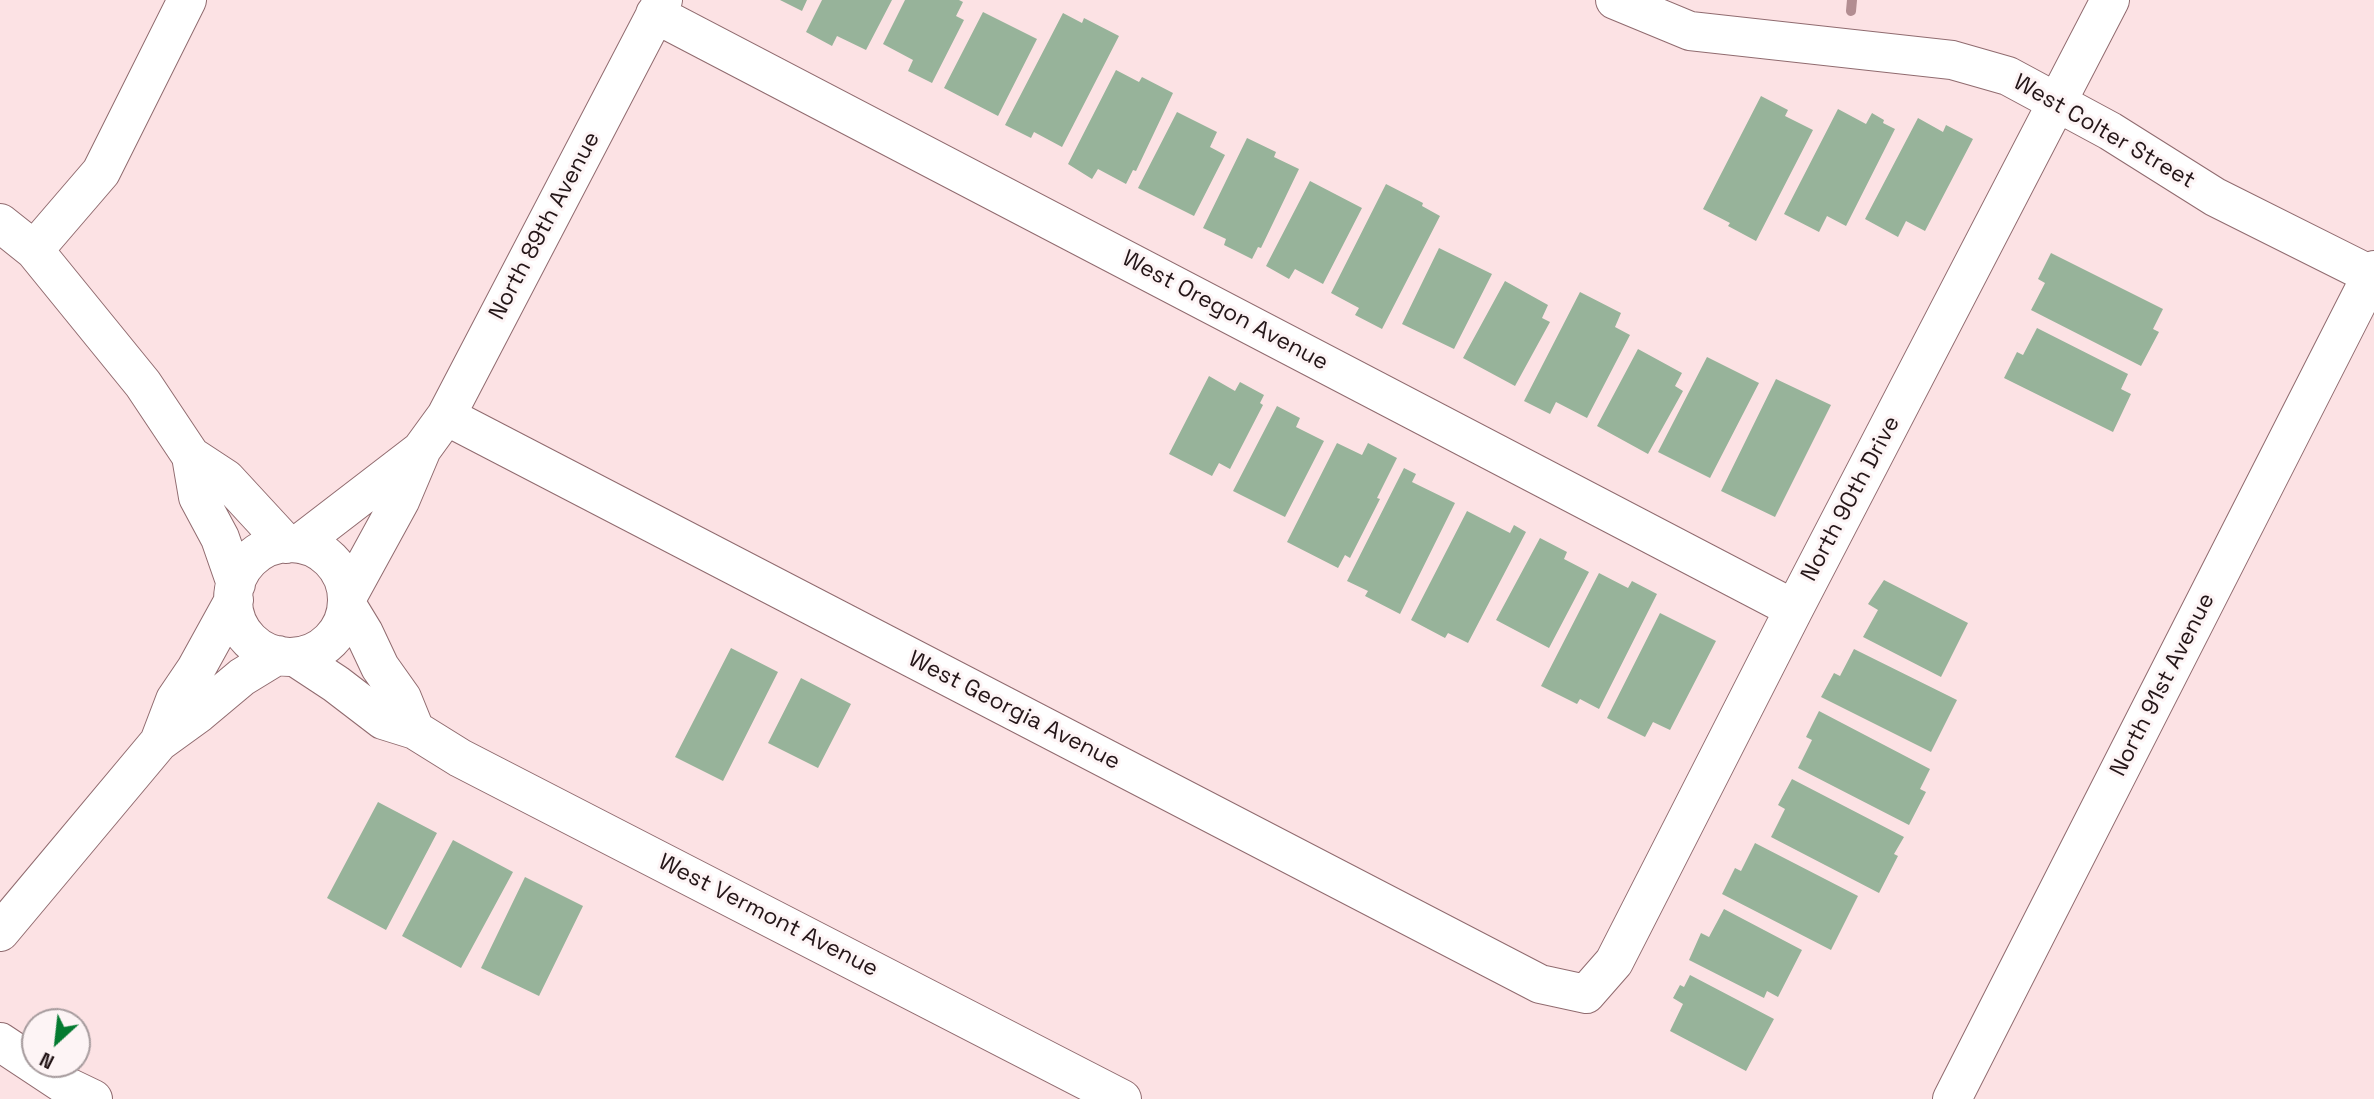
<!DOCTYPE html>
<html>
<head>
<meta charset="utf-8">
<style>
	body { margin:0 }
	#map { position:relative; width:2374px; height:1099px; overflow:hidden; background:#fce2e4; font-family:"Space Grotesk",sans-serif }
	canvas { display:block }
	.north { position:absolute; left:21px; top:1008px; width:70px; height:70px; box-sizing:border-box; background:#fdf4f5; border:2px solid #a69b9d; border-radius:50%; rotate:207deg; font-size:19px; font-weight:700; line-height:28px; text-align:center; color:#241618 }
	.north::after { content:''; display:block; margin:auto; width:24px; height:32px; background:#047a30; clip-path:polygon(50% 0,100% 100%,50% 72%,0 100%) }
</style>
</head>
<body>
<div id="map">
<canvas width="2374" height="1099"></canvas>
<div class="north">N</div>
</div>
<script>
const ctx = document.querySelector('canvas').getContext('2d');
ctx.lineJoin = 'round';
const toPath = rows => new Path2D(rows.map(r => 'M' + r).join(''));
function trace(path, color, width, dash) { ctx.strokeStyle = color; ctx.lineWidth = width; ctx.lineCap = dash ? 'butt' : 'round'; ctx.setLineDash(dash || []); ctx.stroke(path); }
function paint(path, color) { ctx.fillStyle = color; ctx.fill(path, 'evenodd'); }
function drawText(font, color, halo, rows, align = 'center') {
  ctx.font = font + ' "Space Grotesk",sans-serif'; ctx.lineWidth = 6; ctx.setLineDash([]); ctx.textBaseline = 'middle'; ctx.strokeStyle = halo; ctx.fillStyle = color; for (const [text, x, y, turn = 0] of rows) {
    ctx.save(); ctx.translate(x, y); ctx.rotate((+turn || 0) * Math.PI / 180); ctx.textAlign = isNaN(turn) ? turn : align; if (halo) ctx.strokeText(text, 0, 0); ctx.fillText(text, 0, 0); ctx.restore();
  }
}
trace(toPath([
	[1851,11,1852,0]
]), '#b28d91', 10);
paint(toPath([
	[780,0,807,0,802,11],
	[822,0,892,0,866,50,837,36,832,46,806,32],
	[905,0,959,0,963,2,956,16,964,20,932,83,908,71,913,60,883,44],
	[983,12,1037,39,998,116,944,88],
	[1063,13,1082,23,1084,18,1119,36,1062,147,1034,132,1031,138,1005,125],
	[1116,70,1139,82,1142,77,1173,93,1136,171,1133,170,1126,184,1098,169,1092,179,1068,164],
	[1761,96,1788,110,1785,116,1813,130,1756,241,1728,226,1730,223,1703,209],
	[1838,109,1866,124,1872,113,1884,120,1883,123,1895,129,1846,226,1827,216,1819,232,1784,214],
	[1177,112,1217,132,1210,147,1225,155,1194,216,1138,188],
	[1918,118,1943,132,1946,125,1973,139,1925,231,1906,221,1898,237,1865,219],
	[1247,138,1276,152,1274,157,1299,169,1261,248,1258,247,1252,259,1224,245,1226,239,1203,228],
	[1310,181,1362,208,1323,284,1295,269,1289,279,1266,266],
	[1386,184,1423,203,1422,206,1440,216,1382,329,1355,315,1359,308,1331,293],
	[1439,248,1492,274,1454,349,1402,324],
	[2051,253,2163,309,2153,329,2159,332,2141,366,2031,310,2045,283,2038,279],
	[1505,281,1548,305,1542,318,1550,322,1515,386,1463,358],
	[1580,292,1621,313,1615,327,1630,335,1587,418,1556,402,1550,414,1524,401],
	[2037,328,2128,374,2121,389,2131,394,2113,432,2004,378,2017,352,2023,355],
	[1638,349,1682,373,1675,386,1683,391,1648,454,1597,426],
	[1707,357,1759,383,1710,478,1658,452],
	[1209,376,1235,391,1240,382,1264,395,1260,403,1263,405,1230,469,1219,463,1212,476,1169,454],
	[1776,379,1831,405,1775,517,1721,491],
	[1277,406,1300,418,1296,427,1324,441,1285,517,1233,491],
	[1337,443,1362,455,1368,443,1397,458,1377,498,1380,499,1350,558,1345,555,1338,568,1287,542],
	[1404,468,1416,474,1412,482,1455,503,1400,614,1365,596,1368,591,1347,581],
	[1467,511,1510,533,1514,525,1526,532,1468,643,1448,633,1445,638,1411,620],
	[1540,538,1567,552,1564,559,1589,572,1549,648,1496,620],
	[1599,573,1628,588,1632,581,1657,594,1599,709,1580,699,1577,704,1541,686],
	[1884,580,1968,623,1941,677,1863,637,1878,610,1868,604],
	[1660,613,1716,641,1670,730,1653,722,1645,737,1607,718],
	[731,648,778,672,723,781,675,757],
	[1854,649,1957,700,1931,752,1821,697,1834,673,1840,676],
	[801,678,851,704,818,768,768,743],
	[1819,711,1930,769,1920,789,1926,792,1909,825,1798,768,1812,740,1806,737],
	[1792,779,1904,837,1894,854,1898,856,1879,893,1771,837,1785,809,1778,805],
	[378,802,437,833,386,930,327,898],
	[453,840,513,872,461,968,402,936],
	[1755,843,1858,896,1831,950,1722,894,1735,868,1741,871],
	[525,877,583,906,539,996,481,968],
	[1724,909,1802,950,1778,997,1767,991,1764,998,1689,960,1701,933,1709,937],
	[1690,975,1774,1019,1746,1071,1670,1031,1683,1004,1673,998,1680,985,1684,987]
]), '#97b39a');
const minor = toPath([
	[1615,0,1690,31,1952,60,2008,76,2110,131,2215,197,2371,275],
	[655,14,1794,609],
	[0,223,34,250,143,384,191,456,198,497,220,538,236,584],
	[34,250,101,172,187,0],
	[446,416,1540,984,1586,994,1614,962,1794,609,2110,0],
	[191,456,226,479,286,544],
	'233 600a57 57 0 1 1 114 0a57 57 0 1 1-114 0Z',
	[299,544,420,451],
	[348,596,400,501,422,449,446,416,663,0],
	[347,605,364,633,380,667,402,698,415,730],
	[295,657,336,684,383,720,415,730,460,758,1122,1099],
	[159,742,175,700,196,669,234,600],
	[0,932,159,742,199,713,242,677,278,655],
	[0,1042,68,1087,93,1099]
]);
const secondary = toPath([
	[1952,1099,2374,270]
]);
trace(minor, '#906b6f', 40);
trace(secondary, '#906b6f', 40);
trace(minor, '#fff', 38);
trace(secondary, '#fff', 38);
drawText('23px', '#241618', '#fdf4f5', [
	["West Colter Street",2104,132,30],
	["North 89th Avenue",545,226,-62],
	["West Oregon Avenue",1225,311,28],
	["North 90th Drive",1851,499,-62],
	["North 91st Avenue",2163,685,-63],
	["West Georgia Avenue",1014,711,27],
	["West Vermont Avenue",768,916,27]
]);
</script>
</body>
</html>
